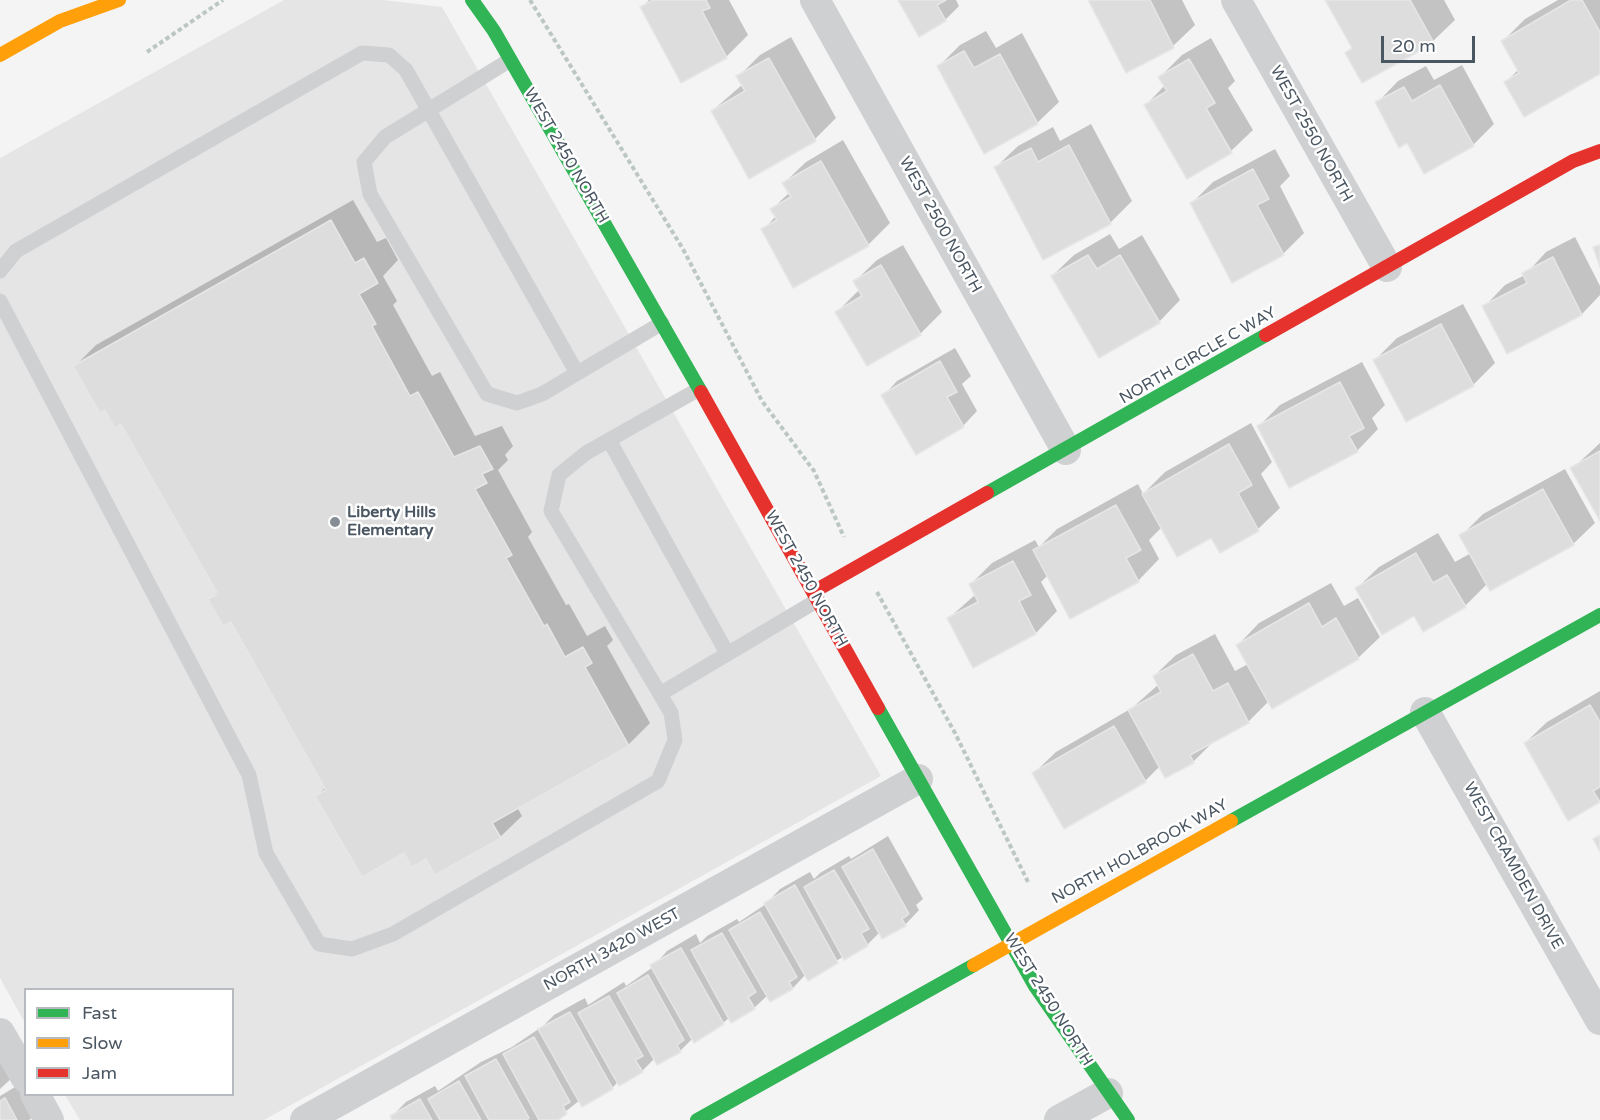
<!DOCTYPE html>
<html>
<head>
<meta charset="utf-8">
<style>
	body { margin:0 }
	#map { position:relative; width:1600px; height:1120px; overflow:hidden; background:#f4f4f4; font-family:"Varela Round",sans-serif }
	canvas { display:block }
	.legend { position:absolute; left:24px; top:988px; width:210px; height:108px; box-sizing:border-box; background:#fff; border:2px solid #b7bbc0; margin:0; padding:8px 10px; list-style:none; font-size:18px; color:#4a5661 }
	.legend li { display:flex; align-items:center; gap:12px; height:30px }
	.legend b { width:30px; border:2px solid #b7bbc0 }
	.scale { position:absolute; left:1381px; top:36px; width:94px; height:27px; box-sizing:border-box; border:3px solid #4a5661; border-top:0; padding-left:8px; font-size:18px; line-height:21px; white-space:nowrap; color:#4a5661; -webkit-text-stroke:4px #fff; paint-order:stroke }
</style>
</head>
<body>
<div id="map">
<canvas width="1600" height="1120"></canvas>
<ul class="legend">
<li><b style="height:8px;background:#30b455"></b>Fast</li>
<li><b style="height:8px;background:#ff9f0a"></b>Slow</li>
<li><b style="height:8px;background:#e5322d"></b>Jam</li>
</ul>
<div class="scale">20 m</div>
</div>
<script>
const ctx = document.querySelector('canvas').getContext('2d');
ctx.lineJoin = 'round';
function paint(path, color) { ctx.fillStyle = color; ctx.fill(path, 'evenodd'); }
const toPath = rows => new Path2D(rows.map(r => 'M' + r).join(''));
function trace(path, color, width, dash) { ctx.strokeStyle = color; ctx.lineWidth = width; ctx.lineCap = dash ? 'butt' : 'round'; ctx.setLineDash(dash || []); ctx.stroke(path); }
function drawText(font, color, halo, rows, align = 'center') {
  ctx.font = font + ' "Varela Round",sans-serif'; ctx.lineWidth = 5; ctx.setLineDash([]); ctx.textBaseline = 'middle'; ctx.strokeStyle = halo; ctx.fillStyle = color; for (const [text, x, y, turn = 0] of rows) {
    ctx.save(); ctx.translate(x, y); ctx.rotate((+turn || 0) * Math.PI / 180); ctx.textAlign = isNaN(turn) ? turn : align; if (halo) ctx.strokeText(text, 0, 0); ctx.fillText(text, 0, 0); ctx.restore();
  }
}
paint(toPath([
	[284,0,383,0,442,7,881,776,264,1120,80,1120,65,1095,232,1094,232,990,26,990,25,1023,0,978,0,158]
]), '#e6e5e6');
paint(toPath([
	[649,0,729,0,748,35,726,57,642,7],
	[900,0,956,0,959,6,945,20],
	[1089,0,1182,0,1195,25,1173,46],
	[1327,0,1444,0,1455,20,1433,41,1347,53,1353,47],
	[1558,0,1600,0,1600,72,1506,82,1519,69,1503,41,1525,19],
	[986,31,996,48,1022,33,1059,102,1037,123,938,67,960,45],
	[791,37,836,118,815,139,712,111,743,84,738,77,760,55],
	[1211,38,1235,81,1228,88,1253,130,1231,151,1188,177,1146,105,1165,85,1160,77,1182,55],
	[1462,65,1494,124,1473,145,1408,141,1377,103,1398,81,1426,66,1434,80],
	[1091,124,1132,201,1110,223,996,167,1018,146,1053,127,1060,141],
	[843,140,890,223,868,245,794,286,763,230,776,216,772,209,790,192,784,183,806,162],
	[1275,149,1290,176,1280,186,1304,233,1283,254,1191,204,1213,182],
	[353,200,377,242,386,238,398,260,383,276,397,301,393,305,432,376,440,372,475,436,502,426,513,446,505,455,508,460,498,470,532,532,528,537,566,605,569,604,587,636,605,626,613,640,607,646,650,723,628,745,517,807,522,816,500,837,405,851,317,796,326,787,232,620,210,600,218,592,122,422,106,408,75,366,96,345],
	[1110,234,1119,249,1142,235,1180,300,1159,322,1052,276,1074,255],
	[1575,237,1600,286,1600,295,1582,314,1507,352,1484,307,1505,285,1525,275,1546,252],
	[903,245,942,312,920,334,837,312,860,289,855,281,877,260],
	[1463,304,1495,363,1473,385,1375,360,1397,338],
	[955,348,971,376,962,384,977,411,963,426,883,396,897,381],
	[1362,362,1385,405,1372,418,1378,429,1357,451,1258,427,1280,405],
	[1251,423,1272,462,1261,474,1280,508,1258,529,1220,551,1211,536,1162,527,1149,540,1159,559,1138,581,1048,575,1041,582,1057,611,1036,633,974,666,949,618,976,594,971,584,992,563,1035,540,1039,547,1057,529,1138,484,1143,494,1165,472],
	[1600,443,1600,517,1572,469],
	[1565,469,1595,523,1573,544,1488,583,1465,606,1415,614,1357,588,1379,567,1438,533,1455,562,1471,553,1461,536,1483,514],
	[1331,583,1344,606,1358,598,1380,637,1358,658,1269,701,1248,722,1215,740,1193,762,1160,766,1145,781,1034,773,1056,752,1132,708,1159,684,1154,676,1176,655,1215,634,1235,671,1248,664,1238,645,1259,623],
	[1600,691,1600,800,1599,801,1525,743,1547,722],
	[888,836,923,899,916,905,919,910,905,925,880,932,867,945,844,956,808,979,806,974,793,988,771,1000,768,995,754,1008,730,1017,723,1023,693,1038,680,1051,655,1058,642,1071,618,1082,612,1088,580,1100,555,1120,391,1120,391,1117,406,1102,435,1086,438,1091,481,1062,512,1047,543,1026,554,1015,585,998,588,1005,624,982,626,986,653,967,667,951,696,934,700,943,707,936,737,919,739,922,766,904,780,889,810,872,814,879,820,873,849,856,851,859],
	[0,1056,12,1078,0,1089],
	[20,1084,36,1114,29,1120,0,1120,0,1096]
]), '#0003');
const building = toPath([
	[653,0,706,0,710,8,702,11,727,58,681,83,640,7,653,0],
	[898,0,946,0,937,5,946,21,919,37,898,0],
	[1088,0,1150,0,1174,48,1126,73,1088,0],
	[1325,0,1410,0,1434,43,1362,83,1345,53,1352,48,1325,0],
	[1571,0,1582,0,1600,32,1600,74,1524,117,1504,82,1519,73,1501,41,1571,0],
	[964,51,974,68,1000,54,1038,124,984,154,937,66,964,51],
	[769,58,816,141,749,179,711,111,745,91,736,76,769,58],
	[1189,59,1215,103,1206,108,1232,153,1187,179,1144,105,1167,91,1158,77,1189,59],
	[1440,85,1474,146,1424,174,1407,143,1399,148,1375,102,1404,87,1412,101,1440,85],
	[1069,145,1111,224,1043,260,994,167,1031,148,1038,162,1069,145],
	[821,161,869,246,793,288,761,229,777,220,770,209,791,197,782,183,821,161],
	[1253,169,1269,199,1257,205,1284,255,1232,283,1190,203,1253,169],
	[331,220,355,263,364,258,378,283,359,294,376,324,372,326,410,396,418,392,454,457,480,446,493,469,482,474,487,483,475,489,512,555,506,558,544,626,547,624,565,657,583,647,592,663,585,667,629,746,492,823,501,838,435,875,426,859,412,867,404,853,362,877,315,796,326,790,231,622,223,626,208,599,218,594,121,424,115,428,105,410,100,413,73,366,331,220],
	[1600,245,1600,267,1593,247,1600,245],
	[1088,255,1097,269,1120,255,1160,323,1099,358,1051,276,1088,255],
	[1553,257,1582,315,1507,354,1482,306,1527,283,1522,273,1553,257],
	[881,265,921,335,867,366,835,312,862,296,853,281,881,265],
	[1441,324,1474,386,1406,422,1373,360,1441,324],
	[940,361,957,392,947,397,964,427,916,455,881,395,940,361],
	[1340,382,1364,428,1349,436,1358,452,1289,488,1257,426,1340,382],
	[1229,444,1252,485,1238,493,1259,531,1220,553,1211,538,1177,557,1142,494,1229,444],
	[1600,451,1600,521,1570,468,1600,451],
	[1543,489,1574,545,1490,591,1459,535,1543,489],
	[1116,505,1141,550,1126,558,1139,582,1070,619,1033,550,1116,505],
	[1416,553,1433,583,1447,575,1466,607,1423,632,1414,616,1382,635,1355,588,1416,553],
	[1013,561,1031,595,1019,601,1036,634,973,668,947,618,978,602,969,584,1013,561],
	[1309,603,1322,627,1336,618,1359,659,1272,709,1236,645,1309,603],
	[1193,654,1213,691,1228,683,1249,723,1190,755,1194,763,1165,778,1128,710,1161,692,1153,676,1193,654],
	[1590,705,1600,722,1600,787,1593,791,1600,802,1568,821,1524,743,1590,705],
	[1114,726,1146,782,1064,829,1032,773,1114,726],
	[1600,835,1600,852,1593,839,1600,835],
	[873,849,909,914,902,919,906,926,882,939,842,867,873,849],
	[834,870,869,929,861,933,868,946,844,960,804,887,834,870],
	[795,885,838,963,808,981,764,903,795,885],
	[760,912,797,977,789,982,793,989,770,1002,729,930,760,912],
	[722,933,756,992,748,997,755,1009,731,1023,691,950,722,933],
	[681,948,724,1024,694,1043,650,965,681,948],
	[648,975,684,1040,677,1045,681,1052,657,1065,617,993,648,975],
	[609,996,643,1056,635,1060,643,1072,619,1086,578,1013,609,996],
	[570,1012,613,1089,582,1107,538,1029,570,1012],
	[534,1037,570,1102,563,1106,567,1114,558,1120,539,1120,503,1054,534,1037],
	[496,1059,529,1118,527,1120,489,1120,465,1076,496,1059],
	[459,1081,481,1120,440,1120,428,1099,459,1081],
	[5,1098,17,1120,0,1120,0,1101,5,1098],
	[420,1099,432,1120,392,1120,390,1116,420,1099]
]);
paint(building, '#ddddde');
trace(building, '#e5e6e7', 1.5);
trace(toPath([
	[530,0,683,249,762,401,814,471,844,537],
	[147,52,223,0],
	[877,592,955,733,1028,882]
]), '#bcc7c4', 4, [4.5, 3]);
trace(toPath([
	[510,60,385,137,364,162,370,194,487,394,517,403,542,394,662,323],
	[0,271,16,251,362,53,389,55,406,70,577,373],
	[0,301,249,775,266,853,319,944,352,949,393,934,658,781,675,740,671,713,660,694],
	[699,389,586,453,559,475,551,511,660,694,818,600],
	[609,440,727,653]
]), '#ced0d2', 15);
trace(toPath([
	[815,0,1066,450],
	[1236,0,1387,267],
	[1425,712,1600,1020],
	[0,1033,26,1078],
	[35,1094,49,1120],
	[305,1120,918,779],
	[1059,1120,1108,1093]
]), '#ced0d2', 30);
trace(toPath([
	[472,0,494,31,701,392],
	[987,493,1266,335],
	[878,708,1035,986,1128,1120],
	[1231,821,1600,615],
	[697,1120,974,965]
]), '#30b455', 14);
trace(toPath([
	[0,55,60,21,119,0],
	[974,965,1231,821]
]), '#ff9f0a', 14);
trace(toPath([
	[1266,335,1573,161,1600,151],
	[701,392,878,708],
	[813,592,987,493]
]), '#e5322d', 14);
for (const [x, y, r, color] of [
	[335,522,6,"#868d94"]
]) { const dot = new Path2D(); dot.arc(x, y, r, 0, 2 * Math.PI); ctx.fillStyle = color; ctx.fill(dot); trace(dot, '#fff', 2); }
drawText('16px', '#4a5661', '#fff', [
	["WEST 2550 NORTH",1311,134,61],
	["WEST 2450 NORTH",566,156,60],
	["WEST 2500 NORTH",940,225,61],
	["NORTH CIRCLE C WAY",1198,356,-30],
	["WEST 2450 NORTH",806,579,61],
	["NORTH HOLBROOK WAY",1140,852,-29],
	["WEST CRAMDEN DRIVE",1513,866,61],
	["NORTH 3420 WEST",612,950,-29],
	["WEST 2450 NORTH",1048,1000,58]
]);
drawText('bold 16px', '#4a5661', '#fff', [
	["Liberty Hills",347,513],
	["Elementary",347,531]
], 'left');
</script>
</body>
</html>
